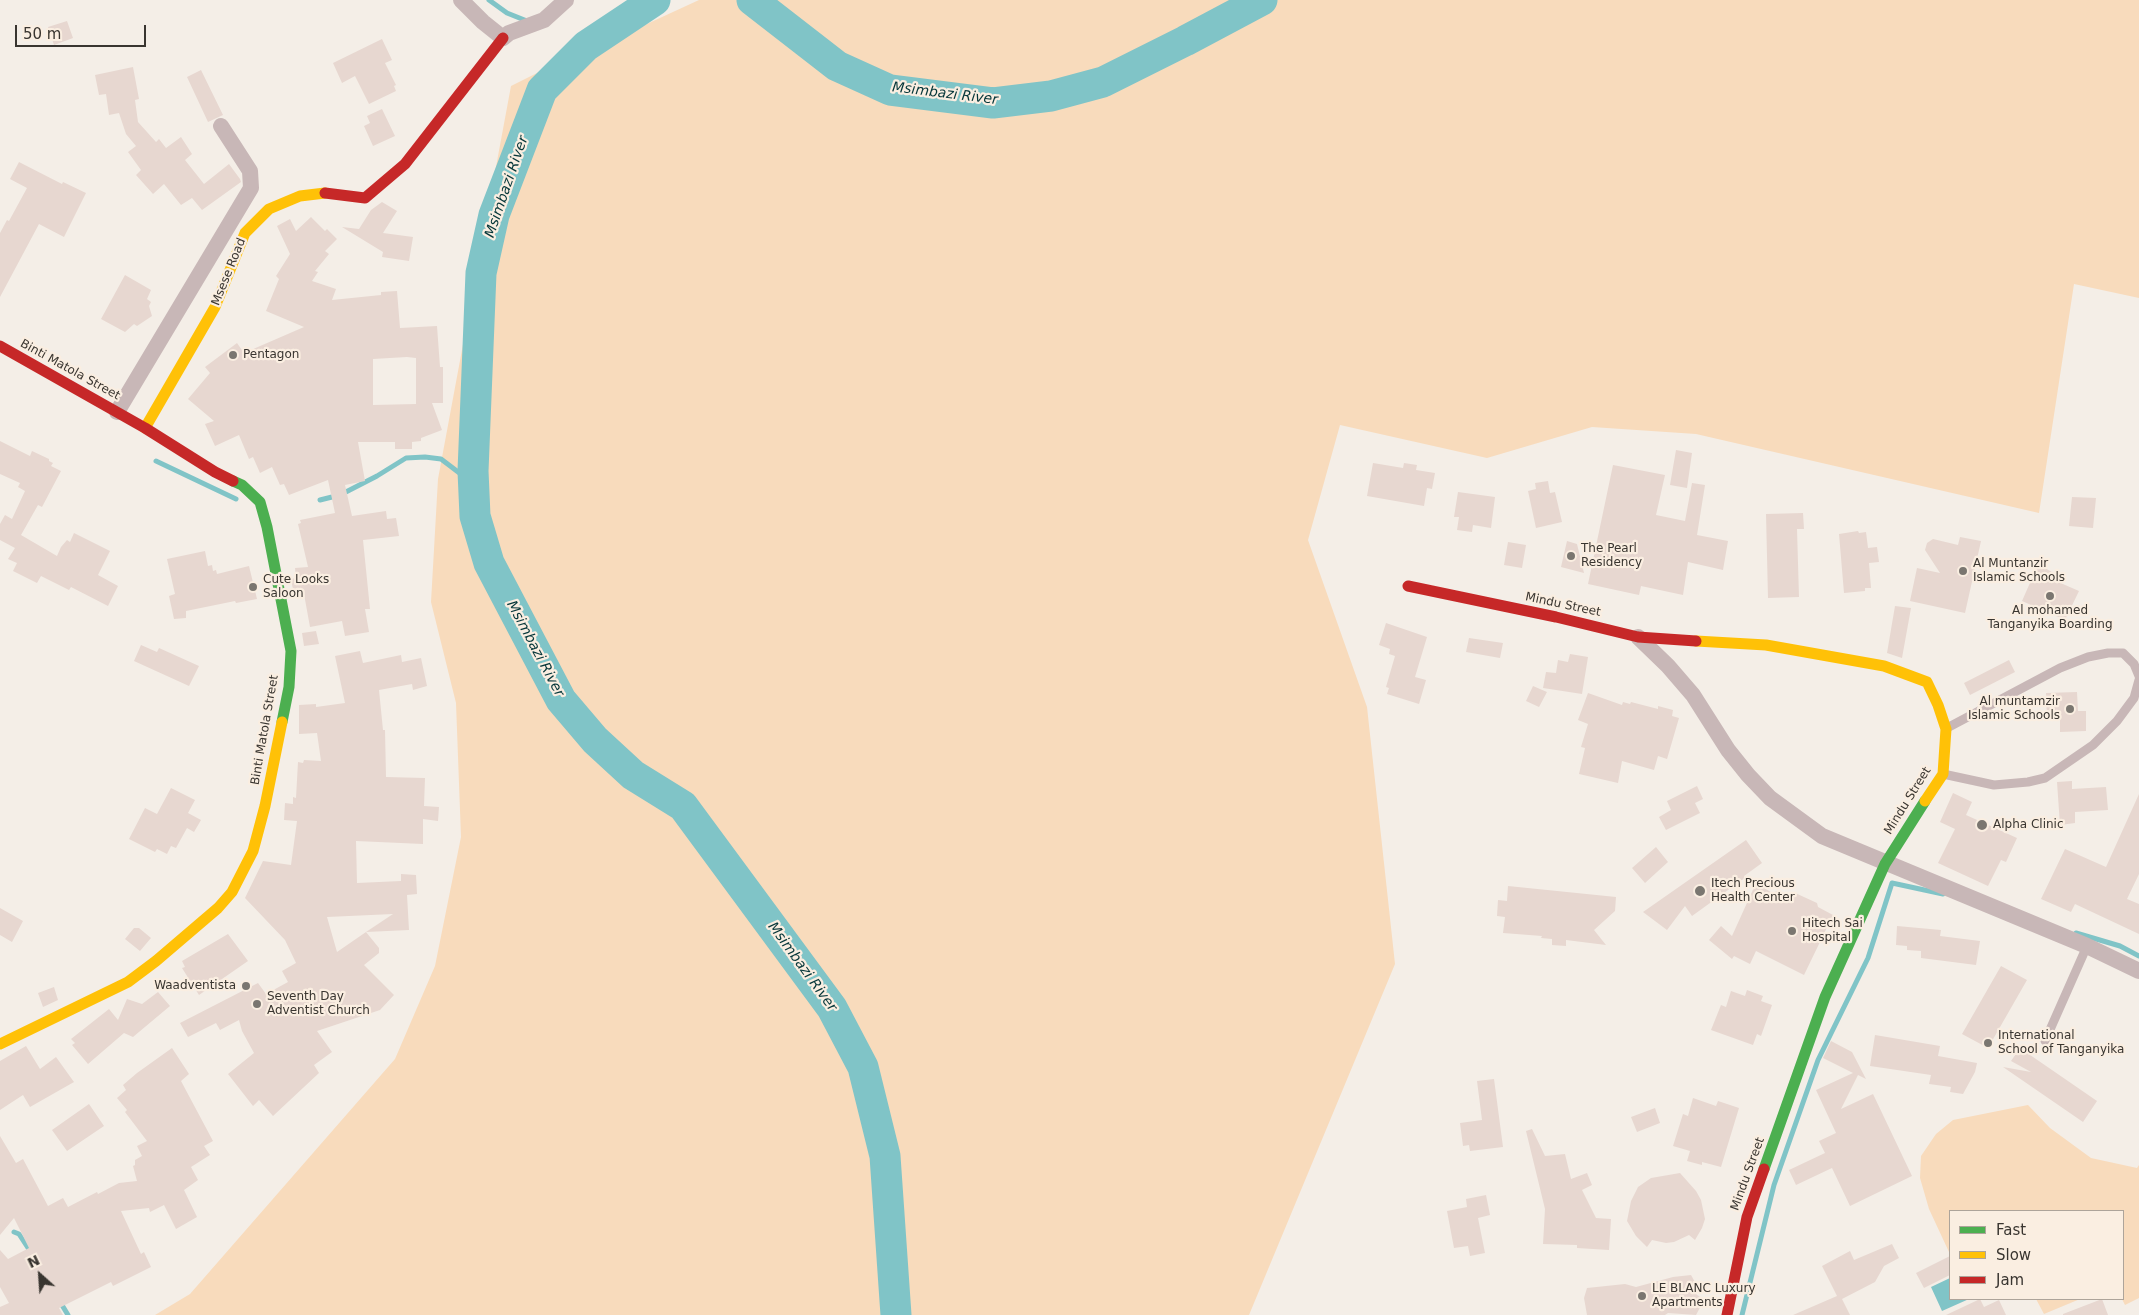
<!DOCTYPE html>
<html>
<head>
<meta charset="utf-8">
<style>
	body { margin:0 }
	#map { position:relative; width:2139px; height:1315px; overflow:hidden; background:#f4eee7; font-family:"DejaVu Sans",sans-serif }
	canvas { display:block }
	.legend { position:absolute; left:1949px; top:1210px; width:175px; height:90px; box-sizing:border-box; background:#faeee1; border:1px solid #ada49a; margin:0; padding:6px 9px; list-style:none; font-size:15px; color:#393530 }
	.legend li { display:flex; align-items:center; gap:10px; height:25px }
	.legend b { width:25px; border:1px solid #ada49a }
	.north { position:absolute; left:15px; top:1250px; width:50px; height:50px; -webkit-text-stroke:4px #faeee1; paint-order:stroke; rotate:334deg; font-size:14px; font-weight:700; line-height:20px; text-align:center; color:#393530 }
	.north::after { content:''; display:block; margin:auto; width:18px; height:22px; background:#393530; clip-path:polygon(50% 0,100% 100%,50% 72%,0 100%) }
	.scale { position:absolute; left:15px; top:25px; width:131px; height:22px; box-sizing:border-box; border:2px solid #393530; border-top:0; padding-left:6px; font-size:15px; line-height:18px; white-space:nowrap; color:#393530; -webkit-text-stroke:4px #faeee1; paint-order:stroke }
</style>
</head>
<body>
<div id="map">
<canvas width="2139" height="1315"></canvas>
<ul class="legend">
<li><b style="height:6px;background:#4caf50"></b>Fast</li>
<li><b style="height:6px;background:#ffc107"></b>Slow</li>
<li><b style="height:6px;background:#c62828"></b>Jam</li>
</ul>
<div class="north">N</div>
<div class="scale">50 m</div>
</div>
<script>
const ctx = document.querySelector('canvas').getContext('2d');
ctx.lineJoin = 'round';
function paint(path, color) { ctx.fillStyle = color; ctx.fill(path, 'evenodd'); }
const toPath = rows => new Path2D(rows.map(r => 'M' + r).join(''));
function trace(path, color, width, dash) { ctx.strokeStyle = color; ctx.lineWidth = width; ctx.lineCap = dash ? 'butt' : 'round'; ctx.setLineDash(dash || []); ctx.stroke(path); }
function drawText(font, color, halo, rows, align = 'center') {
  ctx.font = font + ' "DejaVu Sans",sans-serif'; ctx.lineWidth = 4.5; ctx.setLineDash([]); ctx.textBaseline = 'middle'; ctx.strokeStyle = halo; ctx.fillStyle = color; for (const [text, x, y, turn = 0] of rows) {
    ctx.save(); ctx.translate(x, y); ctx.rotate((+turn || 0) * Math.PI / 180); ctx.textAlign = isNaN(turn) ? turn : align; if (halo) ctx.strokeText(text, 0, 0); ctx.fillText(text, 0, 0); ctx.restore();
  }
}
paint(toPath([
	[699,0,2139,0,2139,298,2074,284,2039,513,1696,434,1592,427,1487,458,1340,425,1308,540,1367,707,1395,964,1249,1315,155,1315,190,1294,395,1059,435,966,461,837,456,703,431,602,438,479,511,86,557,63,573,58],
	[2028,1105,2050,1128,2091,1158,2137,1168,2139,1165,2139,1298,2125,1305,2122,1299,2123,1211,1950,1211,1949,1252,1929,1209,1920,1178,1921,1156,1936,1134,1953,1120],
	[2036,1299,2080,1299,2044,1314]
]), '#f8dbbc');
paint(toPath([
	[1950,1278,1950,1299,1969,1299,1942,1311,1931,1287]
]), '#80c4c7');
trace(toPath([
	[489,0,507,13,527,21],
	[156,461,236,499],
	[320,500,340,495,377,476,406,458,425,457,441,459,466,478,473,471],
	[2076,933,2120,946,2139,956],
	[14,1232,19,1234,32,1254],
	[59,1300,68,1315],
	[1742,1315,1774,1185,1818,1060,1868,958,1892,883,1943,894]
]), '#80c4c7', 5);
trace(toPath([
	[655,0,586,46,542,90,494,215,481,273,473,471,475,516,489,563,561,700,595,740,633,775,683,806,832,1008,863,1067,885,1156,896,1315],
	[752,0,837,66,890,90,993,103,1051,96,1103,82,1185,41,1262,0]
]), '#80c4c7', 31);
paint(toPath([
	[67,21,73,38,54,45,48,27],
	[382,39,392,60,385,63,396,85,394,86,396,91,369,104,355,76,342,83,333,63],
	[133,67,139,99,135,100,138,122,156,142,159,139,166,148,181,137,192,154,185,160,204,184,229,164,240,179,241,182,202,210,192,198,181,205,164,184,153,194,136,175,141,170,128,152,136,146,126,134,119,113,109,115,106,94,99,95,95,75],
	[201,70,223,115,208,122,187,77],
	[382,109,395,136,373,146,364,126,370,123,367,116],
	[19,162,62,184,63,182,86,193,64,237,39,224,0,297,0,233,7,220,9,221,27,188,10,179],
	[382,202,397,211,383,233,413,237,409,261,382,257,383,252,342,227,359,229,371,210],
	[311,217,325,231,327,229,337,239,325,251,329,254,315,271,318,272,312,281,336,289,332,300,381,295,381,292,397,291,400,328,437,326,440,367,443,367,443,403,432,403,442,430,421,438,421,441,412,442,412,449,395,449,395,442,358,442,365,481,345,485,352,516,386,511,387,519,396,518,399,536,363,540,370,609,365,609,369,632,345,636,342,621,310,627,304,594,294,595,291,579,296,578,295,568,308,567,298,524,301,523,300,520,335,513,328,480,289,495,284,484,280,485,272,467,260,473,253,457,249,459,239,435,215,446,205,424,214,421,188,399,210,373,205,367,237,343,244,353,304,327,266,311,279,279,276,276,290,254,277,226,290,219,296,231],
	[407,357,416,358,416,404,373,405,373,359],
	[125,275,151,290,147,299,151,302,149,306,152,316,137,326,134,324,125,332,101,319],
	[0,441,30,456,32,451,49,459,49,461,53,463,51,466,61,471,42,507,38,505,21,535,57,556,61,547,67,540,70,542,74,533,110,551,98,575,118,586,108,606,71,587,69,590,41,576,37,583,13,571,17,563,8,559,15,548,0,540,0,524,5,515,12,519,25,491,18,487,20,483,0,474],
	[1676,450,1692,453,1687,488,1670,485],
	[1373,463,1403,468,1404,463,1417,465,1416,470,1435,473,1432,489,1427,488,1424,506,1367,496],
	[1613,465,1665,475,1656,515,1685,521,1692,483,1705,485,1697,535,1728,541,1723,570,1688,562,1683,595,1641,586,1639,595,1588,584],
	[1548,481,1550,493,1555,492,1562,522,1536,528,1528,491,1536,489,1535,483],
	[1458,492,1495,497,1491,528,1473,525,1472,532,1457,530,1459,517,1454,517],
	[2072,497,2096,498,2093,528,2069,526],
	[1803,513,1804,529,1797,529,1799,597,1768,598,1766,514],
	[1858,531,1859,533,1866,532,1868,548,1877,547,1879,562,1869,563,1871,588,1865,588,1865,591,1844,593,1839,534],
	[1960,537,1981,541,1965,613,1910,601,1917,568,1940,573,1925,550,1927,543,1933,539,1958,545],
	[1567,541,1577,544,1584,573,1561,567],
	[1508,542,1526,545,1522,568,1504,565],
	[205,551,208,566,212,565,213,571,216,570,217,574,249,566,257,599,236,603,235,601,186,611,186,618,174,619,169,596,175,594,167,559],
	[2037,567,2043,567,2052,572,2049,578,2079,591,2065,620,2022,601],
	[1895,606,1911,608,1902,658,1887,653],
	[1386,623,1427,637,1415,677,1426,680,1419,704,1387,694,1389,688,1386,687,1395,656,1389,654,1390,649,1379,645],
	[316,631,319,644,304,646,302,633],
	[1469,638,1503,643,1500,658,1466,652],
	[141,645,157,652,159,648,199,666,189,686,134,661],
	[360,651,363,663,401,655,402,662,421,658,427,686,413,690,412,684,379,690,383,730,385,730,386,777,425,778,424,806,439,807,438,821,423,819,423,844,356,841,357,883,401,881,401,874,416,875,417,894,407,895,409,930,366,932,379,948,379,953,364,965,394,995,380,1010,317,1031,332,1052,314,1065,319,1073,273,1116,259,1100,253,1106,228,1074,254,1053,242,1031,239,1020,220,1030,216,1023,188,1037,180,1023,258,983,266,994,288,982,282,971,296,963,285,940,245,898,263,861,291,865,297,821,284,820,285,803,293,804,293,797,296,798,298,762,303,763,304,760,321,761,317,733,299,734,299,705,316,704,316,707,345,703,335,656],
	[393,914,366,932,337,952,327,917],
	[1570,654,1588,657,1582,694,1543,688,1546,672,1556,673,1558,660,1568,662],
	[2009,660,2015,672,1970,695,1964,683],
	[1533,686,1547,692,1539,707,1526,701],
	[2077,692,2078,711,2086,711,2086,731,2060,732,2060,719,2047,720,2046,693],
	[1588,693,1622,705,1623,702,1630,704,1631,702,1658,709,1658,706,1673,710,1672,716,1679,718,1667,759,1658,756,1654,770,1622,761,1618,783,1579,774,1585,748,1581,747,1588,724,1578,720],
	[2072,781,2072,789,2106,787,2108,810,2075,812,2075,823,2060,825,2057,782],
	[1697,786,1703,799,1695,803,1700,813,1666,830,1659,817,1671,810,1667,801],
	[171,788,195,800,188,813,201,820,194,832,187,828,176,848,171,846,167,854,157,849,155,852,129,839,145,808,157,814],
	[1953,793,1972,802,1966,815,2017,838,2006,862,2001,860,1988,886,1938,863,1955,829,1940,822],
	[2139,794,2139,874,2127,899,2139,904,2139,934,2075,904,2071,912,2041,899,2065,849,2106,867],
	[1746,840,1762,863,1744,876,1746,877,1692,916,1685,906,1667,930,1643,912],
	[1656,847,1668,862,1645,883,1632,868],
	[1756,883,1774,894,1776,891,1787,896,1793,892,1817,903,1818,907,1833,915,1804,975,1756,951,1750,964,1734,956,1732,959,1709,940,1721,926,1732,936],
	[1508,886,1616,897,1615,911,1594,930,1606,945,1566,940,1566,946,1552,945,1552,939,1541,938,1542,936,1503,933,1505,917,1497,916,1498,900,1507,901],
	[0,908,23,921,12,942,0,935],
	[1897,926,1941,930,1940,936,1980,941,1976,965,1921,958,1921,951,1907,950,1907,946,1896,945],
	[134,928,139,928,151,938,140,951,125,939],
	[228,934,248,961,199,995,182,968,185,967,182,961],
	[2001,966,2027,980,1988,1048,1962,1034],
	[54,987,58,1000,43,1007,38,993],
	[1747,990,1763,996,1761,1001,1772,1005,1761,1036,1757,1034,1753,1045,1711,1030,1721,1005,1726,1007,1731,991,1745,996],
	[158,992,170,1006,133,1037,124,1033,88,1064,72,1045,75,1043,71,1039,109,1009,118,1020,127,999,142,1004],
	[1875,1035,1940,1046,1938,1056,1977,1063,1975,1072,1963,1094,1950,1092,1951,1087,1929,1084,1931,1075,1870,1066],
	[1831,1041,1852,1052,1866,1079,1858,1075,1841,1109,1873,1094,1912,1176,1850,1206,1832,1168,1796,1185,1789,1170,1825,1153,1819,1141,1836,1133,1816,1090,1853,1073,1823,1058],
	[26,1046,40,1069,56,1057,74,1082,30,1107,23,1095,0,1110,0,1061],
	[172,1048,189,1074,181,1081,213,1141,204,1146,210,1155,191,1167,198,1180,184,1190,197,1217,176,1229,164,1205,150,1212,149,1208,121,1211,141,1254,144,1252,151,1267,113,1286,111,1282,59,1308,63,1315,0,1315,0,1307,9,1303,0,1287,0,1250,8,1259,29,1248,14,1218,0,1235,0,1136,16,1163,23,1159,48,1206,63,1198,68,1207,97,1192,98,1194,119,1183,137,1181,133,1166,135,1165,135,1160,142,1156,137,1146,147,1141,125,1112,127,1110,117,1098,126,1090,123,1085,137,1073],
	[2020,1048,2097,1101,2083,1122,2003,1067,2031,1072,2011,1061],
	[1494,1079,1503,1147,1470,1151,1469,1145,1463,1146,1460,1123,1482,1120,1477,1081],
	[1693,1098,1716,1106,1718,1101,1739,1108,1721,1167,1702,1162,1702,1165,1687,1161,1690,1151,1673,1146,1683,1114,1688,1116],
	[89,1104,104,1126,67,1151,52,1130],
	[1655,1108,1660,1123,1637,1132,1631,1117],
	[1532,1129,1545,1156,1565,1154,1571,1179,1587,1173,1592,1185,1582,1190,1596,1218,1611,1219,1609,1250,1577,1248,1577,1245,1543,1244,1545,1209,1526,1131],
	[1680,1173,1696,1191,1701,1200,1705,1219,1702,1228,1695,1240,1689,1235,1674,1242,1666,1243,1652,1240,1647,1247,1636,1236,1627,1221,1631,1201,1638,1187,1651,1178],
	[1486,1195,1490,1215,1478,1218,1485,1253,1470,1256,1468,1246,1454,1248,1447,1211,1467,1207,1466,1199],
	[1892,1244,1899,1258,1884,1266,1875,1282,1842,1299,1850,1315,1793,1315,1837,1296,1822,1266,1850,1251,1854,1260],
	[1950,1256,1950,1275,1924,1288,1916,1273],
	[1691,1275,1696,1284,1696,1294,1704,1300,1696,1315,1668,1313,1665,1315,1587,1315,1584,1298,1587,1288,1625,1284,1636,1287,1673,1277],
	[1980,1299,1984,1307,1999,1300,2006,1315,1946,1315],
	[2102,1299,2108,1315,2063,1315,2063,1314]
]), '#e7d7d0');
trace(toPath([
	[1947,728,2060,668,2088,657,2108,653,2123,653,2134,664,2139,676],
	[1943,774,1994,785,2028,782,2045,778,2093,745,2117,721,2134,698,2139,680],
	[2045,1041,2087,946]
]), '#c8b7b7', 9);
trace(toPath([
	[461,0,483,22,503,38,509,33,544,20,566,0],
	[117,412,251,188,250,171,221,126],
	[1638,637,1668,666,1693,695,1728,750,1748,775,1770,798,1822,836,2087,946,2139,971]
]), '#c8b7b7', 16);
trace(toPath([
	[233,481,242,485,260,502,267,527,291,651,289,687,282,722],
	[1764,1169,1825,997,1885,864,1925,801]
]), '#4caf50', 11);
trace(toPath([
	[145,428,215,307,245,233,269,209,300,196,325,193],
	[1696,641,1766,645,1884,666,1927,682,1938,705,1946,729,1943,774,1925,801],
	[0,1044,128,982,156,961,218,908,232,892,253,851,265,806,282,722]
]), '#ffc107', 11);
trace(toPath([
	[325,193,365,198,405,164,503,38],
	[0,346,145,428,215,472,233,481],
	[1408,586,1556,617,1638,637,1696,641],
	[1727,1315,1747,1217,1764,1169]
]), '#c62828', 11);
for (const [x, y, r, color] of [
	[233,355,5,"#7a7670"],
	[1571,556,5,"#7a7670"],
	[1963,571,5,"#7a7670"],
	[253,587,5,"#7a7670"],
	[2050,596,5,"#7a7670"],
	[2070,709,5,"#7a7670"],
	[1982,825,6,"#7a7670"],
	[1700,891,6,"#7a7670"],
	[1792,931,5,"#7a7670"],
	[246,986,5,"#7a7670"],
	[257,1004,5,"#7a7670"],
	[1988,1043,5,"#7a7670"],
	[1642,1296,5,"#7a7670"]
]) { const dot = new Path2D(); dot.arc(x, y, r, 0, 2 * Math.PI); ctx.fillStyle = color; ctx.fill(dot); trace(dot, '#faeee1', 2); }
drawText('12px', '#393530', '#faeee1', [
	["Msese Road",229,272,-68],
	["Binti Matola Street",70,370,29],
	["Mindu Street",1563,605,12],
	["Binti Matola Street",265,730,-80],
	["Mindu Street",1908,801,-58],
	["Mindu Street",1748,1174,-70]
]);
drawText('12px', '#393530', '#faeee1', [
	["Pentagon",243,355],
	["The Pearl",1581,549],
	["Residency",1581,563],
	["Al Muntanzir",1973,564],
	["Islamic Schools",1973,578],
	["Cute Looks",263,580],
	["Saloon",263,594],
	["Al mohamed",2050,611,"center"],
	["Tanganyika Boarding",2050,625,"center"],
	["Al muntamzir",2060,702,"right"],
	["Islamic Schools",2060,716,"right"],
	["Alpha Clinic",1993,825],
	["Itech Precious",1711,884],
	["Health Center",1711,898],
	["Hitech Sai",1802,924],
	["Hospital",1802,938],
	["Waadventista",236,986,"right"],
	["Seventh Day",267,997],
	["Adventist Church",267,1011],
	["International",1998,1036],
	["School of Tanganyika",1998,1050],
	["LE BLANC Luxury",1652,1289],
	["Apartments",1652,1303]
], 'left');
drawText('italic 14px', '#053639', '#faeee1', [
	["Msimbazi River",945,94,7],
	["Msimbazi River",507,187,-71],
	["Msimbazi River",535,649,62],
	["Msimbazi River",802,967,54]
]);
</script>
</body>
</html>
